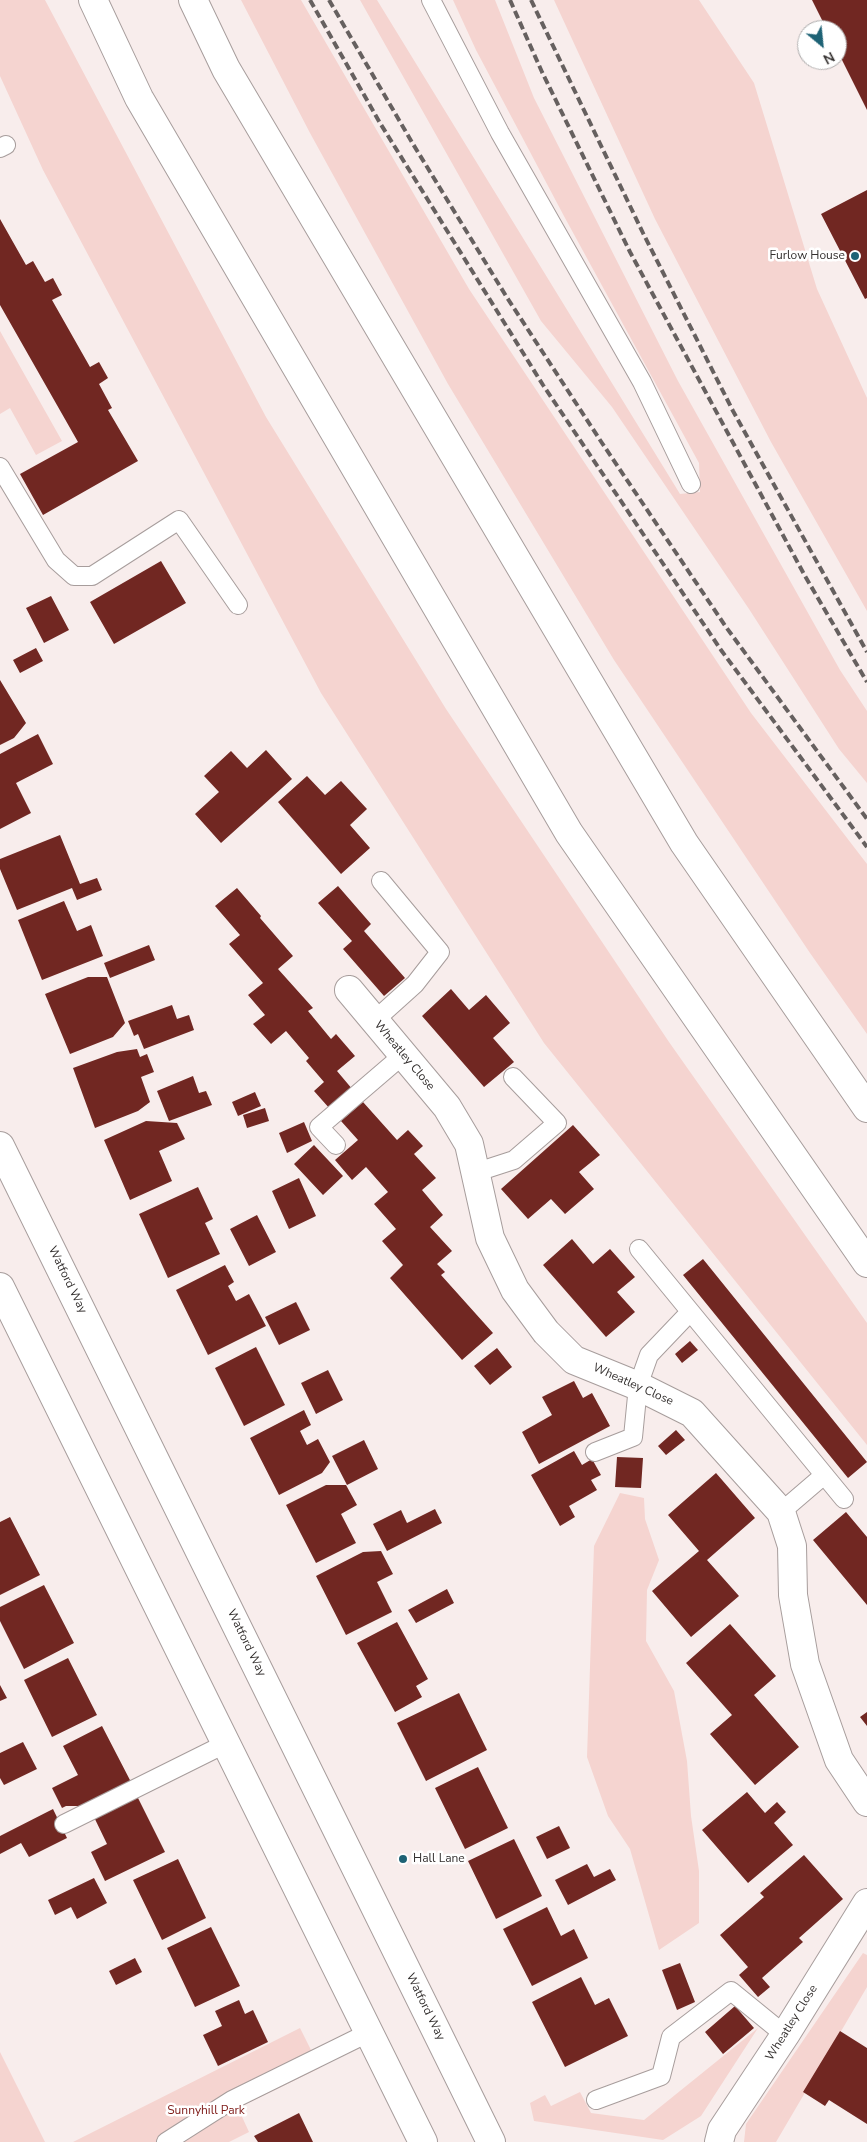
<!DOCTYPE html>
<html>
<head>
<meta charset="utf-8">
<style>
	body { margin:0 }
	#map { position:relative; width:867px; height:2142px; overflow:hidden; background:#f8edec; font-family:"Nunito Sans",sans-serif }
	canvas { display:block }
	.north { position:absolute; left:797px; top:20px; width:50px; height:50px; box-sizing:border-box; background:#fff; border:1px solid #aeacac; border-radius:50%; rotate:152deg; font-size:14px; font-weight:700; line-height:20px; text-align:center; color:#34302f }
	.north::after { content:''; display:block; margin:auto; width:18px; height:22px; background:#1e6275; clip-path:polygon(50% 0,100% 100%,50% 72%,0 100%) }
</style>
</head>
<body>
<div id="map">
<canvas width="867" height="2142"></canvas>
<div class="north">N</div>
</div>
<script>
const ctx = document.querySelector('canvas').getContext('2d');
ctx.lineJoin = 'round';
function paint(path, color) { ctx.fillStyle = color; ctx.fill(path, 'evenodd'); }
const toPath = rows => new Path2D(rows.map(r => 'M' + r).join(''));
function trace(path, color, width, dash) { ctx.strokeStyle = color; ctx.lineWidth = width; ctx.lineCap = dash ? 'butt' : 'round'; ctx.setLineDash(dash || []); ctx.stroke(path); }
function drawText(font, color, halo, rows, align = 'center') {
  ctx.font = font + ' "Nunito Sans",sans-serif'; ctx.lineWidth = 5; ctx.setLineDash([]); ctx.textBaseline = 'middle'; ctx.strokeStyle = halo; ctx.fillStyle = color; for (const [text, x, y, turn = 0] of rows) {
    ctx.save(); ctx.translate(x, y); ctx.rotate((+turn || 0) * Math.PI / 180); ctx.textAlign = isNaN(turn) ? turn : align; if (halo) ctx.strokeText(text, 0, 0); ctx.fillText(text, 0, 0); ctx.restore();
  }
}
paint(toPath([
	[0,0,45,0,266,417,446,709,669,1042,867,1323,867,1445,544,1043,321,693,43,170,0,76],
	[241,0,301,0,469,289,751,713,867,864,867,1034,810,953,614,660,448,384,310,133],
	[360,0,377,0,680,494,700,492,699,463,565,218,476,50,453,0,495,0,534,98,678,381,840,670,867,711,867,783,839,749,749,609,612,407,541,321],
	[554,0,699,0,754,83,817,289,867,398,867,611,771,442,655,219],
	[0,331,62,441,36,455,10,408,0,414],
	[620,1493,644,1498,645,1519,659,1560,647,1590,646,1641,674,1691,687,1761,691,1816,699,1871,699,1923,659,1950,630,1849,608,1816,587,1757,594,1546],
	[863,1953,867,1955,867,1987,776,2142,744,2142,746,2124],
	[300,2028,320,2068,238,2108,249,2132,229,2142,73,2142],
	[758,2028,701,2116,663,2140,534,2121,530,2103,545,2095,551,2106,580,2092,591,2113,644,2120],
	[0,2052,45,2142,0,2142]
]), '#f5d4d0');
paint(toPath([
	[812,0,867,0,867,110,837,50,837,30,827,30],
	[867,190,867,298,865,299,821,214],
	[0,219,26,265,33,261,45,282,53,278,62,295,52,300,90,367,99,362,108,378,99,384,112,408,108,410,138,461,43,515,20,474,78,442,0,305],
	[161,561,186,603,114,644,90,602],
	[51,596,69,630,44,643,26,608],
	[36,648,43,661,20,673,13,660],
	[0,680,26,723,14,738,0,745],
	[38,734,53,764,16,783,31,813,0,829,0,754],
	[266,750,292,779,221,843,195,814,219,792,204,776,231,751,247,768],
	[307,776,325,795,341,781,367,809,350,825,370,848,341,874,278,802],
	[60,835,80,884,97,878,102,890,77,900,72,888,17,910,0,869,0,859],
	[338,886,371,924,364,931,405,978,384,996,343,949,352,941,318,903],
	[237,888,261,916,260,918,293,956,278,969,313,1008,308,1011,331,1039,336,1034,355,1056,337,1071,353,1090,330,1109,314,1091,324,1082,306,1061,309,1058,286,1031,271,1044,253,1024,265,1015,248,995,263,983,229,944,240,935,215,906],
	[64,901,77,931,91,925,103,956,42,980,18,920],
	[149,945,155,960,110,978,104,963],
	[88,977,107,977,125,1023,113,1037,70,1054,45,994],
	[451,989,469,1010,486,995,510,1023,493,1038,514,1062,484,1087,422,1016],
	[172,1005,177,1019,189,1015,194,1030,144,1049,138,1034,134,1036,128,1021],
	[137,1049,140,1057,147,1054,154,1072,141,1077,150,1102,138,1111,95,1128,73,1068,117,1052],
	[193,1076,199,1093,206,1091,212,1105,169,1121,157,1091],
	[255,1092,261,1106,238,1116,232,1102],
	[363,1102,397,1140,408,1130,423,1146,414,1154,436,1178,422,1190,443,1215,430,1227,452,1251,437,1264,445,1272,441,1275,493,1333,462,1360,390,1278,403,1265,382,1241,396,1229,374,1204,388,1192,366,1167,352,1180,335,1160,358,1140,341,1121],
	[265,1108,269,1121,247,1128,243,1115],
	[146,1121,177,1123,185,1139,159,1151,172,1181,130,1200,104,1140],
	[304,1122,312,1141,287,1153,279,1133],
	[573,1125,600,1155,579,1172,594,1189,565,1214,551,1199,528,1219,501,1189],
	[314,1145,343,1176,323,1195,294,1164],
	[299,1178,316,1216,289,1229,272,1191],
	[198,1187,213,1219,205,1223,220,1254,168,1278,139,1214],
	[257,1215,276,1252,249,1266,230,1229],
	[572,1239,593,1264,610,1249,635,1277,617,1292,635,1312,606,1337,543,1265],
	[703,1259,867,1462,848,1478,683,1275],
	[225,1265,234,1282,228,1286,236,1301,249,1294,266,1326,208,1355,176,1290],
	[296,1302,310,1330,279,1345,265,1317],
	[690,1341,698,1350,682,1363,675,1354],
	[256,1347,285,1405,244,1426,215,1368],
	[497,1348,512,1367,490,1385,474,1366],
	[328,1370,343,1400,316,1414,301,1383],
	[574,1381,583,1398,592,1393,610,1426,539,1464,522,1432,552,1415,542,1397],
	[304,1410,311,1425,300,1431,307,1445,318,1439,330,1462,322,1473,279,1495,250,1438],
	[676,1430,685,1440,666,1455,658,1446],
	[364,1440,378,1469,347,1485,332,1456],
	[574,1451,582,1465,592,1459,601,1475,591,1480,597,1490,569,1506,575,1517,560,1526,531,1475],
	[617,1457,643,1458,641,1488,615,1487],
	[716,1473,755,1518,707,1560,739,1596,691,1637,652,1591,699,1551,668,1515],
	[326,1485,346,1485,357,1505,341,1514,356,1543,316,1563,286,1505],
	[435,1509,442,1523,387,1551,373,1524,401,1510,407,1523],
	[846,1512,867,1537,867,1605,813,1540],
	[10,1517,40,1575,0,1595,0,1522],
	[381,1551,393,1574,377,1582,392,1612,346,1635,316,1576,363,1552],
	[44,1585,74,1643,24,1669,0,1621,0,1607],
	[447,1589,454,1603,416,1623,408,1610],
	[397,1622,428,1679,416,1686,422,1697,395,1712,357,1643],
	[730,1624,776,1676,754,1695,799,1747,755,1785,710,1734,732,1715,686,1663],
	[68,1658,97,1715,52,1737,24,1680],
	[0,1685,7,1698,0,1701],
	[459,1693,487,1750,426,1781,397,1723],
	[867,1712,867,1726,860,1717],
	[102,1726,132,1784,88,1806,66,1806,62,1808,52,1788,78,1775,63,1746],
	[23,1742,37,1769,4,1785,0,1778,0,1753],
	[478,1767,508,1828,465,1849,435,1788],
	[747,1792,765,1813,777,1802,786,1812,774,1823,793,1845,748,1883,702,1830],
	[136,1794,165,1852,105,1881,91,1852,107,1844,93,1815],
	[53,1809,67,1838,29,1857,21,1843,0,1854,0,1836],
	[559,1826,570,1848,547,1859,536,1837],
	[514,1839,542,1896,496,1919,468,1861],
	[804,1855,843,1899,799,1938,803,1942,762,1978,770,1987,758,1997,739,1975,748,1967,720,1935,764,1897,760,1893],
	[178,1859,206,1918,162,1940,133,1880],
	[587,1864,594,1877,610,1869,616,1880,568,1905,555,1880],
	[94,1878,107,1903,77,1919,71,1907,55,1915,48,1900],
	[547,1907,561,1936,574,1929,588,1958,532,1986,503,1929],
	[211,1927,240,1986,195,2007,167,1948],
	[135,1958,142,1972,116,1985,109,1971],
	[680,1963,695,2002,677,2010,662,1970],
	[581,1977,595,2005,609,1998,628,2036,565,2067,532,2002],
	[239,2000,245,2014,253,2010,268,2042,218,2066,203,2035,222,2026,215,2011],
	[735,2006,754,2028,723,2054,705,2032],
	[840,2031,867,2048,867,2124,829,2100,825,2106,803,2092],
	[299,2113,313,2142,258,2142,254,2136]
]), '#712722');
const lane = toPath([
	[431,0,500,133,642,382,691,484],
	[0,148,6,145],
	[0,467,56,560,74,576,92,576,179,520,238,605],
	[375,1020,415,984,440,952,381,881],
	[336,1145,319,1127,403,1055],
	[477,1172,514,1160,557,1123,513,1077],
	[639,1249,844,1499],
	[595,1452,633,1437,638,1386,649,1355,690,1312],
	[781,1512,823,1476],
	[64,1824,225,1744],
	[596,2100,661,2076,671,2037,731,1991,785,2035],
	[166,2142,232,2100,368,2033]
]);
const street = toPath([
	[349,990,447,1107,469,1144,490,1238,515,1290,546,1332,574,1360,638,1386,692,1413,781,1512,792,1546,793,1595,805,1664,839,1760,867,1802],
	[719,2142,722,2130,785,2035,867,1903]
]);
const highway = toPath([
	[93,0,139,98,569,833,867,1263],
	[193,0,226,69,684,843,867,1108],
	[0,1146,491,2142],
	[0,1287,423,2142]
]);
trace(lane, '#a79d9c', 20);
trace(street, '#a79d9c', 30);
trace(highway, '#a79d9c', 30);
trace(lane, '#fff', 18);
trace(street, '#fff', 28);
trace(highway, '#fff', 28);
trace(toPath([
	[310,0,380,123,543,385,721,650,867,847],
	[329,0,413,144,506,296,602,443,726,627,867,819],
	[510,0,542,72,630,252,805,576,867,682],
	[531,0,643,233,733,411,867,652]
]), '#66605f', 4, [8, 4]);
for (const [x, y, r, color] of [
	[855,256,5,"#1e6275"],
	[403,1859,5,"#1e6275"]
]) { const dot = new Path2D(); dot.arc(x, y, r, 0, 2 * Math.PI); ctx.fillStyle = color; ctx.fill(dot); trace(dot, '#fff', 2); }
drawText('12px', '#34302f', '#fff', [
	["Furlow House",845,256],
	["Hall Lane",413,1859,"left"]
], 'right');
drawText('12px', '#34302f', '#fff', [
	["Wheatley Close",404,1056,50],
	["Watford Way",67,1280,64],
	["Wheatley Close",633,1385,24],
	["Watford Way",246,1643,64],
	["Watford Way",425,2007,64],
	["Wheatley Close",792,2023,-58]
]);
drawText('12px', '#7d1916', '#fff', [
	["Sunnyhill Park",206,2111]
]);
</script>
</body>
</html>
